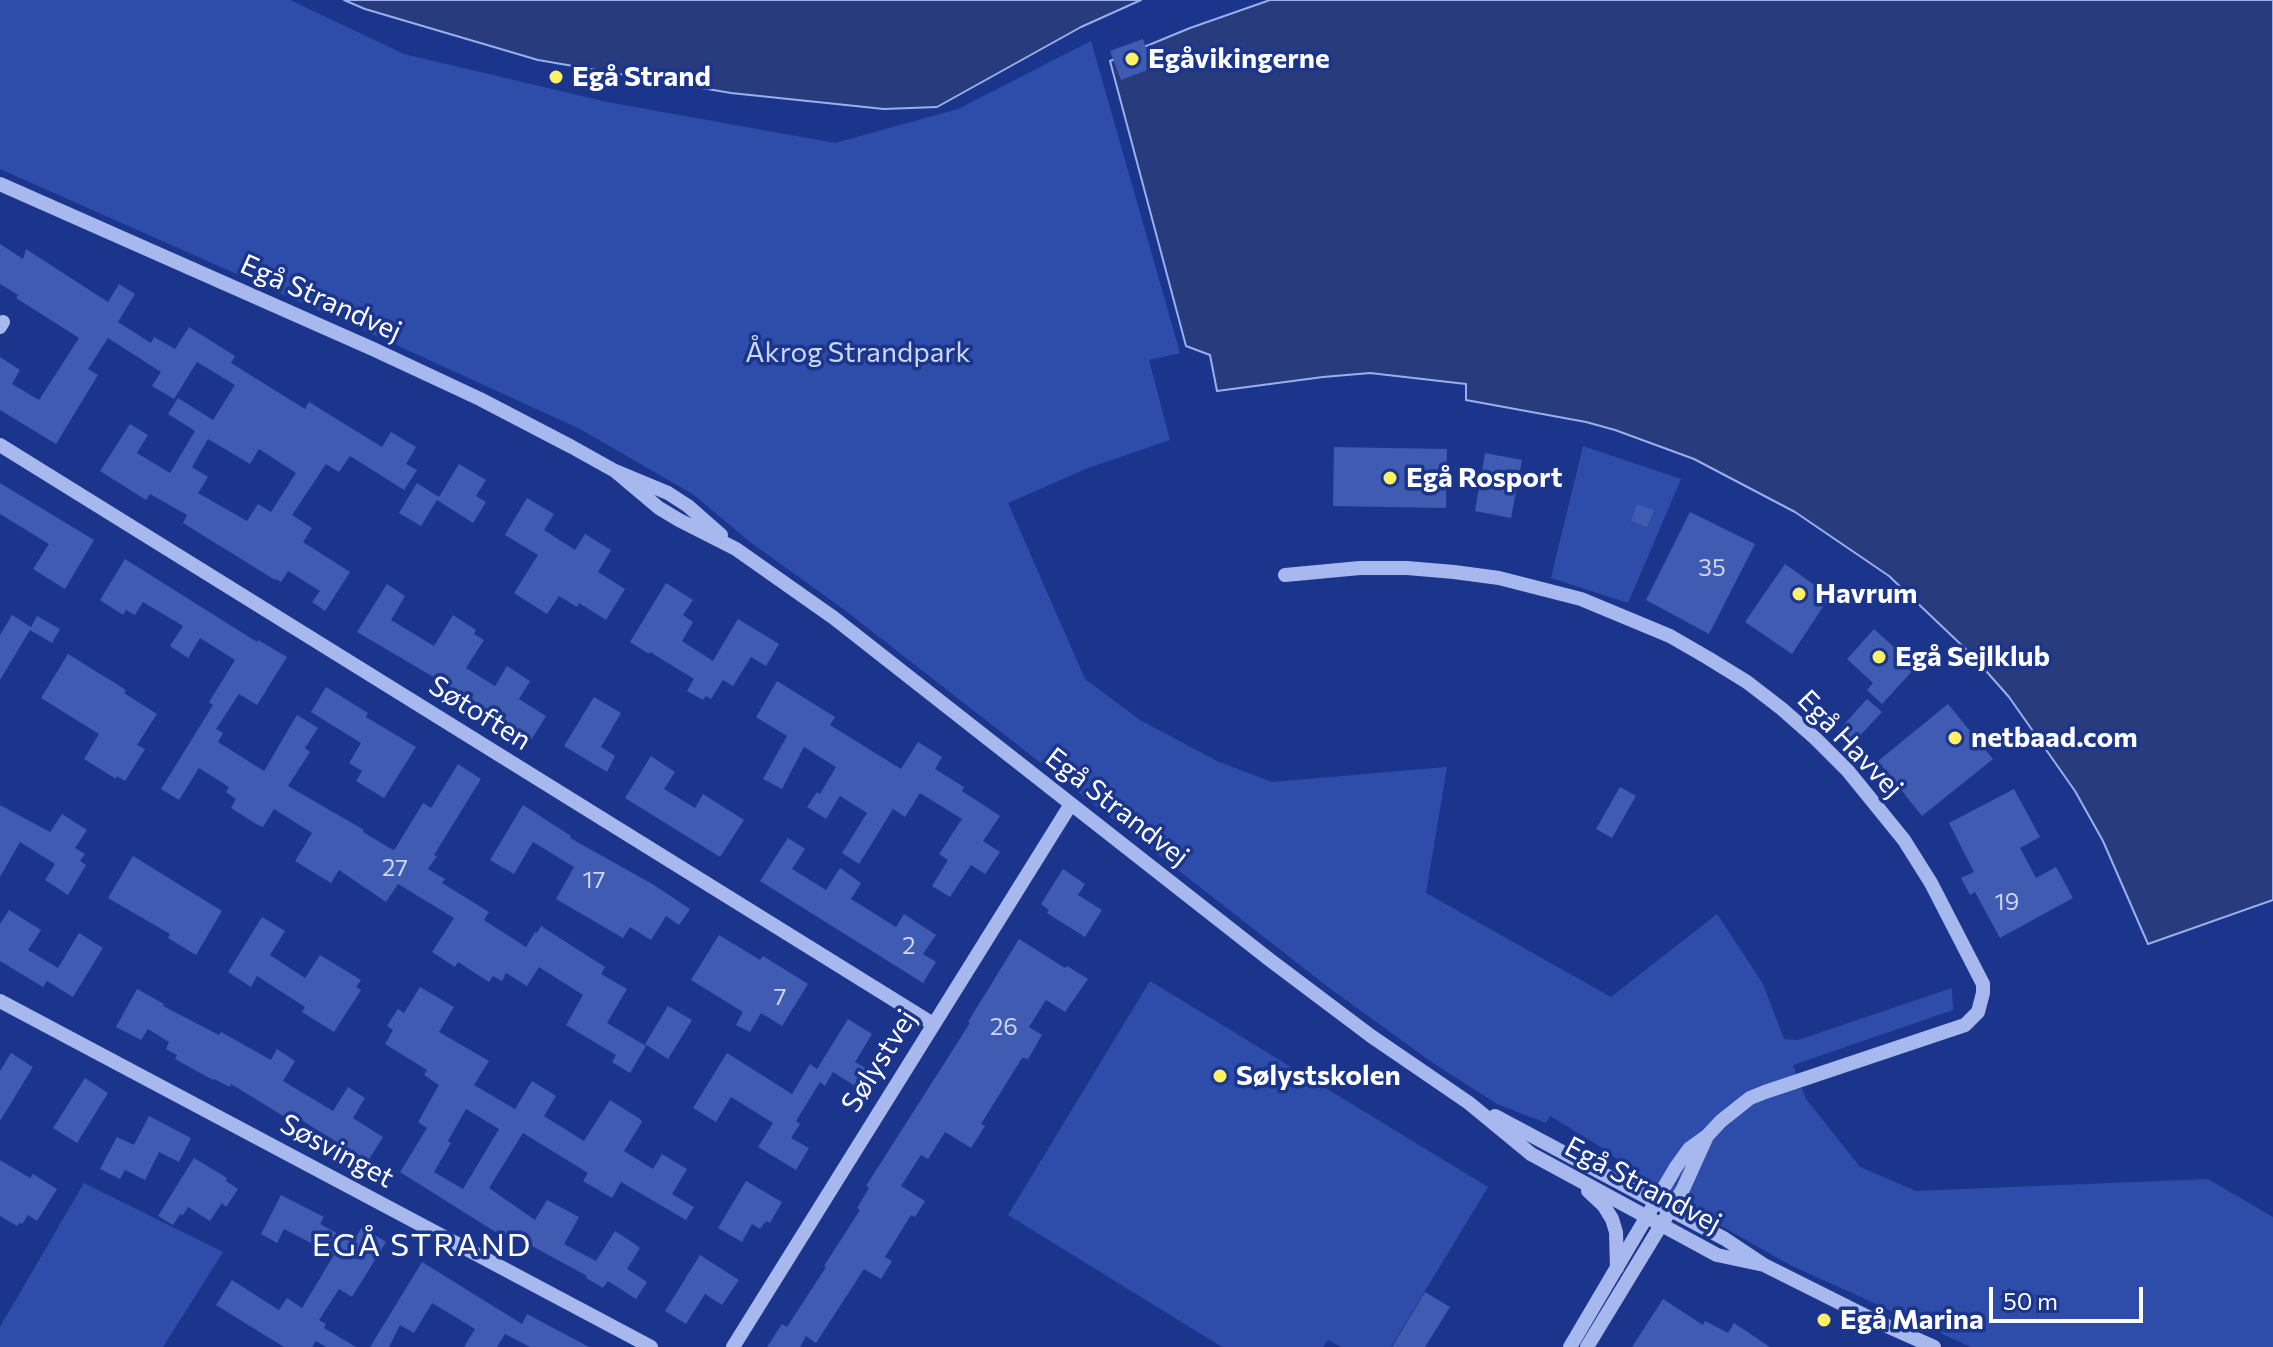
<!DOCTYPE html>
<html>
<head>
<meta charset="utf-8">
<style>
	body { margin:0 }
	#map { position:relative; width:2273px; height:1347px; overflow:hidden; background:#1b358c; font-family:Commissioner,sans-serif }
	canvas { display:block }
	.scale { position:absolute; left:1989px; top:1287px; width:154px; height:36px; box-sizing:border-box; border:4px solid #fff; border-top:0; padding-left:10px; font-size:24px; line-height:28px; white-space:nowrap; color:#fff; -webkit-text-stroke:6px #1b358c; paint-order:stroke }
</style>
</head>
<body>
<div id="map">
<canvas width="2273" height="1347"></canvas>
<div class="scale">50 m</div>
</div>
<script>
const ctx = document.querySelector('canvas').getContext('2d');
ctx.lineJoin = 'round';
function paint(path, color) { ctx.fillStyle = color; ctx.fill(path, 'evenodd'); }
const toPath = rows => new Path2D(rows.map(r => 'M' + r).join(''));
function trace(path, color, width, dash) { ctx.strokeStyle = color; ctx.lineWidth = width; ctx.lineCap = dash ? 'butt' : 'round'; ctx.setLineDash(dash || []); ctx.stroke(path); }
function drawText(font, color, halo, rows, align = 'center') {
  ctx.font = font + ' Commissioner,sans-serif'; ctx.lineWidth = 7; ctx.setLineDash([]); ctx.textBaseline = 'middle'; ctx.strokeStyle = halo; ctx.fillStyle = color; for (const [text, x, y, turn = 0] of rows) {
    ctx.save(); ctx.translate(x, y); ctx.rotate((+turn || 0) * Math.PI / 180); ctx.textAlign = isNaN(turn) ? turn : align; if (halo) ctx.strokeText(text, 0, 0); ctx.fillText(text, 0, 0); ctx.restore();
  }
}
paint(toPath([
	[0,0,290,0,404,54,607,102,835,143,958,109,1091,41,1180,353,1149,360,1170,440,1088,468,1008,503,1085,679,1140,720,1217,761,1272,782,1447,767,1426,893,1611,997,1717,914,1763,984,1784,1039,1798,1040,1952,988,1953,1010,1793,1065,1806,1099,1860,1167,1916,1191,2208,1179,2273,1217,2273,1347,1971,1347,1790,1265,1700,1214,1638,1176,1604,1149,1550,1116,1546,1123,1497,1104,1433,1063,1328,987,842,608,750,542,694,495,580,429,381,338,0,169],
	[1583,446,1681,479,1628,603,1551,578],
	[1150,981,1488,1187,1391,1347,1341,1347,1328,1340,1323,1347,1222,1347,1008,1215],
	[84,1183,223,1252,163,1347,0,1347,0,1327]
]), '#2e4daa');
const water = toPath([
	[344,0,1141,0,1081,27,937,107,884,109,731,93,538,60,365,9,344,0],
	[1270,0,2273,0,2273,900,2148,944,2103,841,2075,791,2009,697,1972,655,1889,576,1795,512,1694,459,1615,430,1586,422,1466,400,1466,384,1370,373,1323,377,1217,391,1210,355,1186,346,1110,61,1190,28,1270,0]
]);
paint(water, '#283c7d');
trace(water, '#99b0ef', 2);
paint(toPath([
	[1143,39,1153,68,1121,80,1110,51],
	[0,244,23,259,26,249,108,302,119,284,135,294,118,322,151,343,154,337,175,349,189,327,235,356,231,363,305,409,309,402,382,447,391,432,416,447,406,464,417,470,404,490,350,456,339,472,326,464,292,515,312,528,303,542,350,572,325,611,312,602,320,591,288,571,281,582,276,579,275,580,183,523,187,515,150,494,146,500,100,471,130,424,148,435,137,453,170,473,195,431,168,414,178,398,213,420,235,385,197,362,174,399,152,386,161,372,108,338,88,369,98,375,56,444,0,410,0,357,20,370,12,384,39,400,79,338,16,298,18,295,0,284],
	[208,439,250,464,259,449,296,473,271,512,258,504,247,521,198,493,208,477,192,467],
	[1334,447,1447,449,1446,508,1333,506],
	[1485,453,1522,460,1511,518,1475,511],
	[459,464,486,480,476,496,486,502,473,523,437,500,421,526,399,513,417,483,439,497],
	[0,483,94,540,65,589,33,569,49,544,0,514],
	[527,498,554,514,544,530,575,550,585,534,611,550,598,572,625,589,606,620,579,603,577,607,559,596,547,614,514,593,538,555,505,535],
	[1637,504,1654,510,1647,527,1631,521],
	[1690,512,1755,544,1709,634,1646,600],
	[125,559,257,642,258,640,287,657,257,705,239,694,216,729,223,733,218,742,264,771,297,715,318,728,305,748,310,752,288,786,364,830,363,832,393,850,395,849,423,803,431,808,458,764,481,779,434,855,437,856,428,869,445,879,442,883,489,912,484,920,526,947,535,932,537,933,541,926,605,967,601,974,627,989,607,1023,646,1046,630,1073,612,1062,616,1055,566,1025,583,995,539,967,527,986,506,973,502,981,493,976,489,982,458,962,455,967,432,952,454,918,398,884,386,902,339,870,331,883,295,861,312,833,274,809,263,827,256,824,231,808,236,799,226,792,229,787,199,768,179,800,161,789,213,705,209,702,235,660,200,638,188,658,170,646,183,626,143,602,135,615,126,610,123,615,100,600],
	[1785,564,1830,596,1792,654,1745,622],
	[666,583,693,600,683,615,693,622,682,641,713,661,738,619,779,644,766,666,751,657,733,686,723,680,711,699,706,696,703,700,687,691,694,679,650,652,649,654,630,642],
	[387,584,405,596,391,620,434,646,453,615,476,630,474,634,484,640,466,668,495,686,507,666,530,681,519,699,546,716,531,740,442,682,357,632],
	[12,615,31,627,37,616,60,629,52,643,30,630,0,680,0,635],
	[1874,629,1916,667,1882,704,1867,690,1873,683,1847,659],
	[68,654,126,690,124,693,157,714,137,745,145,749,125,781,117,776,116,779,84,759,99,734,41,698],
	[777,681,835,717,830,725,901,769,918,742,942,757,935,769,964,787,962,791,1000,816,983,841,1000,852,985,874,971,865,950,897,932,886,948,860,939,854,962,819,920,793,905,817,893,809,859,864,842,853,867,813,840,796,826,819,807,807,817,792,820,794,836,767,804,747,782,789,763,779,787,736,756,717],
	[326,687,368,713,366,717,416,747,384,798,356,781,362,771,349,763,361,743,311,712],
	[594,697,621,713,601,747,615,756,607,772,564,746],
	[1867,699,1882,712,1851,745,1837,732],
	[1948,704,1993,759,1922,816,1878,761],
	[651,756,675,772,664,789,695,808,703,794,744,820,720,857,625,798],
	[1620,787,1636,796,1612,838,1596,829],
	[2014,789,2040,837,2020,848,2036,878,2056,867,2073,898,2000,938,1975,892,1970,895,1961,878,1974,872,1949,823],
	[0,805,50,832,62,814,87,830,75,848,85,854,80,861,86,865,68,895,45,880,55,864,20,842,0,877],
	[523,805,571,836,570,838,654,885,690,909,679,925,666,916,651,940,630,927,623,938,556,899,574,867,533,842,514,874,490,860],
	[788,838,805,849,792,869,826,890,840,868,861,883,851,899,896,927,904,914,936,935,923,954,936,962,923,983,760,881],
	[133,856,222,911,196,955,168,938,170,934,108,898],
	[1063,869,1085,884,1078,895,1102,910,1085,937,1047,913,1049,910,1041,904],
	[9,910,41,930,28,950,58,968,79,933,103,948,73,997,47,981,43,987,0,961,0,924],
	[262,917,285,931,270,955,305,978,320,955,361,980,356,987,361,990,334,1032,302,1012,305,1007,257,976,251,987,228,972],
	[719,935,760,960,763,956,808,984,782,1026,761,1013,750,1032,736,1025,743,1012,691,980],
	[1019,939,1065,968,1067,966,1088,979,1065,1012,1046,1000,1029,1027,1042,1035,1028,1059,1022,1058,981,1124,985,1126,971,1148,945,1132,928,1159,921,1155,901,1186,925,1201,915,1217,911,1215,885,1257,892,1261,881,1279,864,1269,816,1343,806,1336,800,1347,767,1347,782,1324,787,1327,826,1267,824,1266,860,1210,857,1208,869,1188,866,1186,970,1023,968,1022],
	[420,987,454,1007,439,1032,489,1061,474,1085,515,1109,532,1081,556,1096,544,1116,584,1141,610,1100,640,1119,642,1122,624,1151,653,1169,662,1154,687,1169,672,1194,694,1207,686,1220,621,1182,612,1198,583,1181,588,1173,523,1133,489,1188,535,1220,547,1200,579,1217,564,1244,596,1261,615,1231,632,1242,640,1248,627,1269,647,1282,636,1299,608,1281,603,1288,586,1278,587,1276,508,1233,506,1236,499,1231,497,1233,400,1172,427,1128,418,1122,439,1085,424,1075,427,1070,385,1044,393,1030,387,1026,398,1009,404,1013],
	[466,1109,499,1129,463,1189,434,1172,451,1143,448,1141],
	[137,989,164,1004,163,1006,219,1035,221,1032,271,1060,277,1049,295,1061,283,1081,333,1111,348,1087,365,1098,353,1118,383,1137,368,1161,301,1120,298,1125,231,1084,230,1087,214,1079,213,1080,175,1059,177,1055,166,1049,169,1042,148,1029,141,1040,116,1027],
	[668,1006,692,1020,668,1059,645,1044],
	[848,1019,872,1034,855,1062,869,1070,858,1088,833,1072,825,1086,820,1082,796,1121,800,1124,791,1138,809,1148,796,1170,758,1147,773,1123,731,1097,716,1122,693,1108,727,1053,792,1094,810,1064,817,1069],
	[11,1053,33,1067,0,1121,0,1071],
	[85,1078,108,1093,77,1143,53,1128],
	[149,1116,191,1138,179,1162,159,1152,145,1180,125,1170,120,1179,100,1169,117,1137,134,1145],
	[194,1158,227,1178,226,1181,238,1189,226,1207,222,1203,210,1221,188,1207,183,1215,180,1214,173,1225,158,1216],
	[0,1160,30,1178,33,1174,57,1189,37,1221,28,1215,22,1224,19,1223,17,1226,0,1216],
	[746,1181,782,1202,770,1223,766,1221,760,1229,752,1224,742,1242,718,1228],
	[281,1195,324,1217,320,1224,353,1242,362,1227,386,1242,352,1297,339,1289,319,1320,326,1324,324,1328,356,1347,326,1347,316,1341,312,1347,284,1347,216,1305,232,1280,279,1310,287,1298,302,1308,334,1255,284,1229,277,1243,261,1234],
	[700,1255,739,1280,722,1305,705,1294,686,1324,665,1311],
	[422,1262,522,1324,527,1314,589,1347,530,1347,505,1334,497,1347,464,1347,475,1329,432,1303,414,1333,400,1325,389,1347,370,1347],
	[1425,1292,1450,1307,1425,1347,1392,1347],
	[1663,1299,1703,1325,1705,1321,1728,1333,1734,1323,1770,1347,1632,1347]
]), '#3f5bb2');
trace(toPath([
	[0,184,373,349,480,399,572,447,615,471,668,493,688,506,721,535],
	[0,327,3,322],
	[0,445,933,1024],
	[615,471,659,508,679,520,736,549,834,618,1270,960,1371,1036,1469,1103,1531,1154,1717,1255,1764,1265],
	[1285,575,1360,568,1407,568,1454,572,1499,578,1581,599,1670,636,1708,658,1747,682,1782,709,1816,739,1848,771,1904,840,1931,883,1983,984,1983,993,1978,1012,1965,1025,1765,1092,1750,1098,1721,1121,1707,1136,1689,1149,1676,1167,1570,1347],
	[0,1001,651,1347],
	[1495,1116,1725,1239,1764,1265,1878,1322,1934,1347],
	[1588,1191,1604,1206,1612,1219,1616,1232,1617,1268],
	[733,1347,1071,804],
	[1587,1347,1683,1189,1707,1136]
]), '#a6b8ed', 14);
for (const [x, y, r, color] of [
	[1132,59,8,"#fff163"],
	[556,77,8,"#fff163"],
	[1390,478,8,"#fff163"],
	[1799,594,8,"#fff163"],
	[1879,657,8,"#fff163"],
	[1955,738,8,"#fff163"],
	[1220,1076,8,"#fff163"],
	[1824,1320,8,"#fff163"]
]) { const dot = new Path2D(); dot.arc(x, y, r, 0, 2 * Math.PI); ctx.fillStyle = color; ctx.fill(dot); trace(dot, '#1b358c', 3); }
drawText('24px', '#cfd6ec', null, [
	["35",1712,568],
	["27",395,868],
	["17",594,880],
	["19",2007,902],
	["2",909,946],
	["7",780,997],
	["26",1004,1027]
]);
drawText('bold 28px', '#fff', '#1b358c', [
	["Egåvikingerne",1148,59],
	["Egå Strand",572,77],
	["Egå Rosport",1406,478],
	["Havrum",1815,594],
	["Egå Sejlklub",1895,657],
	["netbaad.com",1971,738],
	["Sølystskolen",1236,1076],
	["Egå Marina",1840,1320]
], 'left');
drawText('28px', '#fff', '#1b358c', [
	["Egå Strandvej",321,298,24],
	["Søtoften",480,713,32],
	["Egå Havvej",1850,744,46],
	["Egå Strandvej",1117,807,38],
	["Sølystvej",879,1061,-58],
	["Søsvinget",337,1151,28],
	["Egå Strandvej",1643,1185,28]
]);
drawText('28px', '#ccd8fa', '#1b358c', [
	["Åkrog Strandpark",858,353]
]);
ctx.letterSpacing = '2px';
drawText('32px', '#fff', '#1b358c', [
	["EGÅ STRAND",422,1245]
]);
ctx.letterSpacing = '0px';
</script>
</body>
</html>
